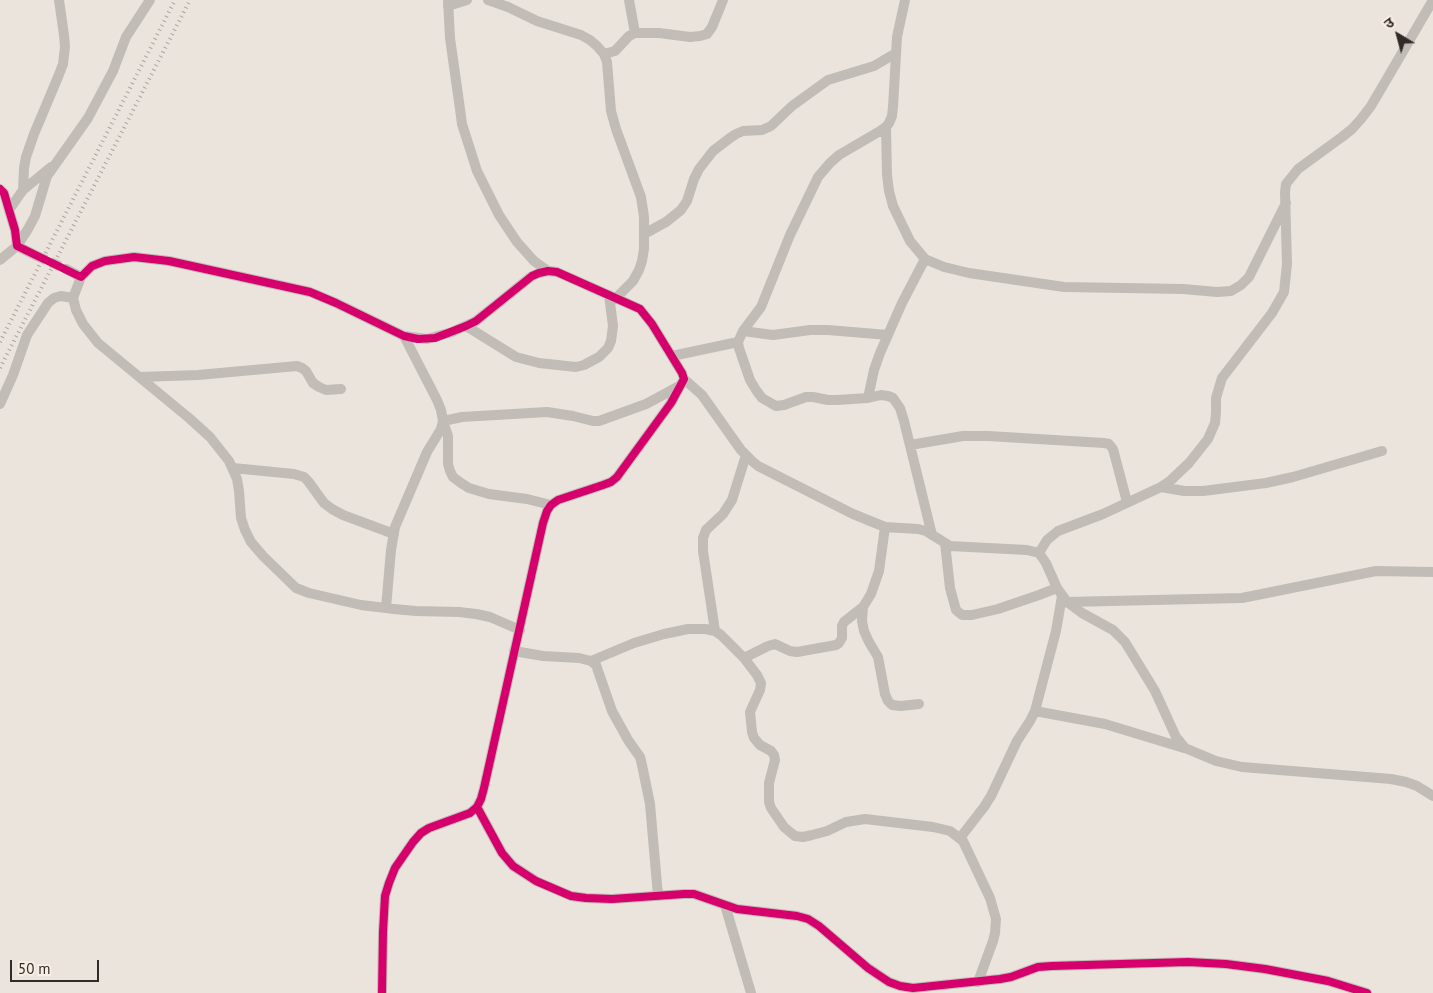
<!DOCTYPE html>
<html>
<head>
<meta charset="utf-8">
<style>
	body { margin:0 }
	#map { position:relative; width:1433px; height:993px; overflow:hidden; background:#eae4dd; font-family:"PT Sans","Noto Sans Devanagari",sans-serif }
	canvas { display:block }
	.north { position:absolute; left:1373px; top:10px; width:50px; height:50px; -webkit-text-stroke:4px #f7eee4; paint-order:stroke; rotate:323deg; font-size:14px; font-weight:700; line-height:20px; text-align:center; color:#322a26 }
	.north::after { content:''; display:block; margin:auto; width:18px; height:22px; background:#322a26; clip-path:polygon(50% 0,100% 100%,50% 72%,0 100%) }
	.scale { position:absolute; left:10px; top:960px; width:89px; height:22px; box-sizing:border-box; border:2px solid #322a26; border-top:0; padding-left:6px; font-size:15px; line-height:18px; white-space:nowrap; color:#322a26; -webkit-text-stroke:4px #f7eee4; paint-order:stroke }
</style>
</head>
<body>
<div id="map">
<canvas width="1433" height="993"></canvas>
<div class="north">उ</div>
<div class="scale">50 m</div>
</div>
<script>
const ctx = document.querySelector('canvas').getContext('2d');
ctx.lineJoin = 'round';
const toPath = rows => new Path2D(rows.map(r => 'M' + r).join(''));
function trace(path, color, width, dash) { ctx.strokeStyle = color; ctx.lineWidth = width; ctx.lineCap = dash ? 'butt' : 'round'; ctx.setLineDash(dash || []); ctx.stroke(path); }
trace(toPath([
	[37,256,66,269]
]), '#c5bfb8', 10, [10, 5]);
trace(toPath([
	[448,0,450,38,460,109,462,124,477,171,499,215,517,242,534,261,548,271],
	[488,0,508,7,537,21,581,35,590,40,597,46,604,54,607,62,611,111,616,129,641,197,644,217,644,249,642,261,639,270,633,281,616,298],
	[629,0,635,33],
	[905,0,897,37,893,107,892,116,889,123,886,127,880,131,839,155,830,163,818,177,790,235,761,307,743,331,738,342,739,348,750,380,756,390,762,398,776,406,784,405,806,397,813,397,828,400,837,400,868,398,881,395,888,396,893,398,900,408,904,421,932,535],
	[448,6,467,0],
	[604,54,615,51,629,36,635,33,659,33,690,37,700,36,707,34,712,27,723,0],
	[886,127,887,175,889,191,893,206,910,241,925,259,944,267,969,273,1064,287,1183,289,1217,292,1231,291,1241,285,1249,277,1286,203],
	[0,189,4,193,9,210,15,230,17,246,37,256],
	[23,190,51,167],
	[9,210,23,190,24,168,26,157,34,134,58,77,63,64,65,47,64,35,59,0],
	[644,234,666,222,681,210,687,201,694,179,699,169,713,151,730,138,736,134,743,131,762,130,771,126,792,106,828,80,874,66,896,53],
	[0,260,17,246,28,229,35,216,47,176,88,118,113,71,126,37,150,0],
	[66,269,81,277,92,266,105,261,134,257,169,261,310,292,336,303,404,336,427,339,452,332,476,321,532,276,539,273,548,271,557,272,640,309,652,324,682,373,684,379,671,403,617,477,611,482,603,485,558,500,551,505,547,511,543,523,484,788,481,799,477,807,470,813,429,828,421,833,413,842,395,868,389,883,385,896,383,932,382,993],
	[81,277,73,298,76,310,83,324,98,343,189,418,210,437,229,461,237,479,239,491,241,518,245,530,251,542,263,556,296,588,309,593,361,605,394,609,416,611,459,612,476,614,490,617,520,630],
	[466,326,516,357,539,363,576,367,584,365,599,357,608,348,611,341,613,326,609,295],
	[743,331,773,335,810,330,828,330,888,335],
	[672,356,738,342],
	[140,377,198,375,297,366,302,368,306,371,313,383,319,387,326,390,341,389],
	[684,379,702,395,741,450,752,461,758,466,853,514,885,527,918,529,926,531,950,546,1027,550,1039,553,1046,563,1057,588,1067,602,1082,613,1113,630,1125,642,1155,691,1176,737,1185,748,1216,761,1242,767,1391,779,1406,782,1417,786,1433,796],
	[868,398,874,370,880,353,902,303,925,259],
	[0,404,13,375,27,335,48,303,54,298,61,296,73,298],
	[910,445,963,436,988,436,1104,443,1109,444,1113,449,1127,502],
	[233,468,294,474,304,477,308,481,324,503,332,509,343,515,394,534],
	[1161,487,1184,491,1203,491,1266,483,1293,477,1382,451],
	[551,505,527,499,489,494,469,488,461,483,453,477,450,471,448,464,448,436,443,421,462,417,547,412,573,416,593,421,599,421,646,404,661,396,681,385],
	[885,527,879,571,871,594,863,607,862,621,864,631,869,642,878,657,885,694,888,701,892,705,901,706,919,704],
	[945,543,950,588,956,610,962,615,972,615,998,609,1039,595,1057,588],
	[1039,553,1047,540,1058,531,1103,514,1161,487,1170,481,1189,463,1208,439,1215,423,1216,413,1216,398,1222,378,1272,313,1284,292,1287,264,1285,192,1286,184,1298,169,1342,137,1352,129,1361,119,1371,106,1433,0],
	[1067,602,1242,598,1376,571,1433,572],
	[386,608,391,550,395,527,427,452,441,429,443,421,441,410,437,400,404,336],
	[715,631,703,551,703,538,706,530,723,514,732,500,746,455],
	[514,651,543,656,579,658,591,661,596,665,612,711,628,740,640,757,642,765,650,804,658,896],
	[744,658,768,646,775,644,790,651,797,652,836,645,839,643,842,638,842,626,844,622,863,607],
	[591,661,634,643,664,634,688,629,705,629,715,631,721,635,744,658,757,675,761,683,760,690,750,712,752,732,754,738,760,745,771,751,774,755,775,760,769,783,769,802,771,808,784,827,790,832,795,836,803,837,812,835,827,831,846,822,865,819,933,827,950,831,963,841,990,898,996,919,995,933,993,941,978,982],
	[1035,711,1105,724,1184,748],
	[477,807,502,853,513,866,536,881,571,896,586,898,612,899,684,894,694,894,737,909,797,916,808,919,819,926,868,968,889,982,900,986,913,988,1000,979,1011,977,1038,967,1052,966,1188,962,1226,964,1265,969,1328,981,1367,993],
	[960,838,984,807,991,796,1017,741,1030,721,1035,711,1056,631,1062,596],
	[725,905,751,993]
]), '#c2bcb7', 10);
trace(toPath([
	[0,342,175,0],
	[0,368,190,0]
]), '#aaa5a1', 4, [1, 4]);
trace(toPath([
	[0,189,4,193,9,210,15,230,17,246,81,277,92,266,105,261,134,257,169,261,310,292,336,303,404,336,418,339,435,338,466,326,476,321,532,276,539,273,548,271,557,272,640,309,652,324,682,373,684,379,671,403,617,477,611,482,603,485,558,500,551,505,547,511,543,523,484,788,481,799,477,807,470,813,429,828,421,833,413,842,395,868,389,883,385,896,383,932,382,993],
	[477,807,502,853,513,866,536,881,571,896,586,898,612,899,684,894,694,894,737,909,797,916,808,919,819,926,868,968,889,982,900,986,913,988,1000,979,1011,977,1038,967,1052,966,1188,962,1226,964,1265,969,1328,981,1367,993]
]), '#d6006c', 8);
</script>
</body>
</html>
